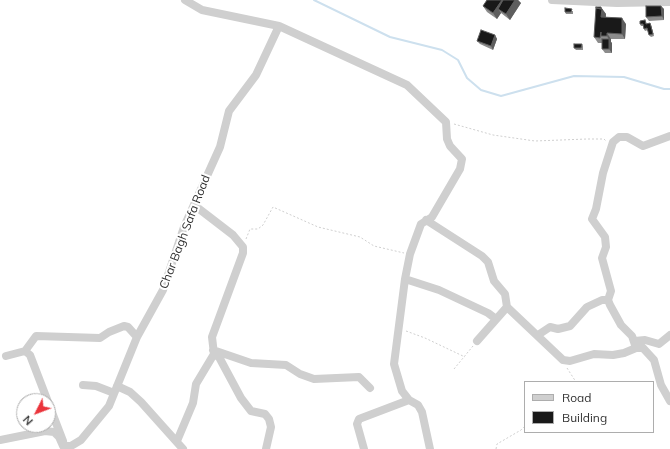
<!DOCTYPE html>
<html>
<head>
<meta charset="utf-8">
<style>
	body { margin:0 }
	#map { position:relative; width:670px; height:449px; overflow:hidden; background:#fff; font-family:Mulish,sans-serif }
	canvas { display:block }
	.legend { position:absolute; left:524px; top:381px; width:130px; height:52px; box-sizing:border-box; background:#fff; border:1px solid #adadad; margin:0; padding:5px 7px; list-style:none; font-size:12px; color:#323232 }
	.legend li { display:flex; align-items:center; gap:8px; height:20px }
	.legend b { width:20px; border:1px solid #adadad }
	.north { position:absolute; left:16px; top:393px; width:40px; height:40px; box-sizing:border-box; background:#fff; border:1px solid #adadad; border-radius:50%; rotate:228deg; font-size:11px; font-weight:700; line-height:16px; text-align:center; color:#323232 }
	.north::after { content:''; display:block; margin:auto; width:14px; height:18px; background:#ea343b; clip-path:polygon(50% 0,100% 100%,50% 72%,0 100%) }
</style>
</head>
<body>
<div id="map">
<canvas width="670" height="449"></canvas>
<ul class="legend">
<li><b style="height:5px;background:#cfcfcf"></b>Road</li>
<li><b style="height:11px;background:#191919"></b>Building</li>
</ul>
<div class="north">N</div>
</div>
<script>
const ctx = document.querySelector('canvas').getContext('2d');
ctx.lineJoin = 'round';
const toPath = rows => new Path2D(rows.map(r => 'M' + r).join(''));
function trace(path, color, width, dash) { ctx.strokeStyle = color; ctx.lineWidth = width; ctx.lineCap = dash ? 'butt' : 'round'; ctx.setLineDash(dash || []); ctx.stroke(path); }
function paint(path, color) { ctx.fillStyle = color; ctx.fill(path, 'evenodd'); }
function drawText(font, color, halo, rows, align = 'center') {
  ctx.font = font + ' Mulish,sans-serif'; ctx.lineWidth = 4; ctx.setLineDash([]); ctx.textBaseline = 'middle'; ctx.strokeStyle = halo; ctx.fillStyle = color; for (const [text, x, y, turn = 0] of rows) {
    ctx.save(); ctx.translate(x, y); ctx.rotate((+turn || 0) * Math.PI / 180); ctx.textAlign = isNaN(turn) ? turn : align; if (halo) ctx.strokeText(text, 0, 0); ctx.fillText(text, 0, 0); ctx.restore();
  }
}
trace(toPath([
	[314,0,390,37,442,50,458,60,467,78,481,90,501,96,574,76,624,77,664,89,670,89]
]), '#cde0ee', 2);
trace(toPath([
	[454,124,493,135,535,141,587,139,604,139,606,141],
	[246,239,250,229,258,229,263,225,273,207,318,227,360,237,374,246,404,253],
	[406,331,425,338,465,357],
	[567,368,576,382],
	[454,369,473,346],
	[496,449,497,444,521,430,525,426]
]), '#cfcfcf', 1, [2, 2]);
trace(toPath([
	[552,0,617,3,670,2],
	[279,26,407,85,446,122,447,139,450,146,462,159,460,169,432,217,421,224,410,254,405,279,394,364,402,391,409,400,418,405,422,412,430,449],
	[426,220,482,256,488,262,494,281,505,294,507,307,563,360,570,361,594,354,613,355,624,353,636,348,643,348,654,360,661,385,670,401],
	[405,279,439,290,488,313,496,319],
	[538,335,550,327,558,329,570,326,587,307,602,300,608,300],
	[477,341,507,307],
	[635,341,645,340,659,344,670,335],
	[636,348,632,336,621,325,610,305,608,300,611,291,602,258,606,247,605,237,592,219,596,209,603,173,613,142,619,137,627,137,643,146,670,136],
	[213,350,251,363,286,365,300,374,314,379,359,377,370,388],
	[25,351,30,355,63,441],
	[214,354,219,357,241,398,251,411,265,414,269,419,271,427,266,449],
	[6,356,25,351,36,336,100,338,109,332,124,326,128,327,137,337],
	[83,385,96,386,114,393],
	[117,386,130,392,141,402,183,449],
	[0,440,45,431,54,432,59,437,63,446,71,446,81,440,109,406,137,337,163,290,184,227,220,147,229,111,256,75,279,26,202,10,185,0],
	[177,441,193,403,196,384,214,354,212,337,243,253,243,247,233,235,194,205],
	[364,449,357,424,359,419,409,400]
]), '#cfcfcf', 8);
paint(toPath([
	[487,0,518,0,521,3,510,20,501,13,497,19,487,12,483,6],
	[661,6,664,9,664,20,649,21,646,17],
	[602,9,606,14,606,17,626,24,625,39,611,39,611,42,612,43,612,53,605,53,602,49,602,43,598,43,594,37],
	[573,11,573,14,566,14,565,12],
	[645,20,647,24,650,23,651,25,654,36,651,37,649,35,648,30,645,31,644,29,643,26,641,26,640,24],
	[495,35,497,39,493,50,480,44,477,41],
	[582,44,583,46,583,50,576,50,574,48]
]), '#8c8c8c');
paint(toPath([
	[502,0,503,0,498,9,501,13,497,19,493,13],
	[515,0,518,0,521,3,510,20,506,14],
	[661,6,664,9,664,20,662,16],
	[601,7,606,14,605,23,601,17],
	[622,18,626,24,625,39,622,34],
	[650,23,651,25,654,36,653,34],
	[607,33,611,39,611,42,612,43,612,53,609,49,609,40,607,36],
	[495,35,497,39,493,50,491,46]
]), '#5e5e5e');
const building = toPath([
	[487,0,502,0,493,13,483,6,487,0],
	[503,0,515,0,506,14,498,9,503,0],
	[646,6,661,6,662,16,646,17,646,6],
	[596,7,601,7,601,9,596,8,596,7],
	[565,8,572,9,571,12,565,12,565,8],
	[596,8,602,9,601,17,622,18,622,34,607,33,607,36,601,36,601,32,600,38,594,37,596,8],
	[645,20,646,24,650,23,653,34,649,35,647,28,644,29,643,24,640,24,640,21,645,20],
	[481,30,495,35,491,46,477,41,481,30],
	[602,39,609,39,609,49,602,49,602,39],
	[574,44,582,44,581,48,574,48,574,44]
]);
paint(building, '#191919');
trace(building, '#5e5e5e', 1);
drawText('12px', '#323232', '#fff', [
	["Char Bagh Safa Road",185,232,-69]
]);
</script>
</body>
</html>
